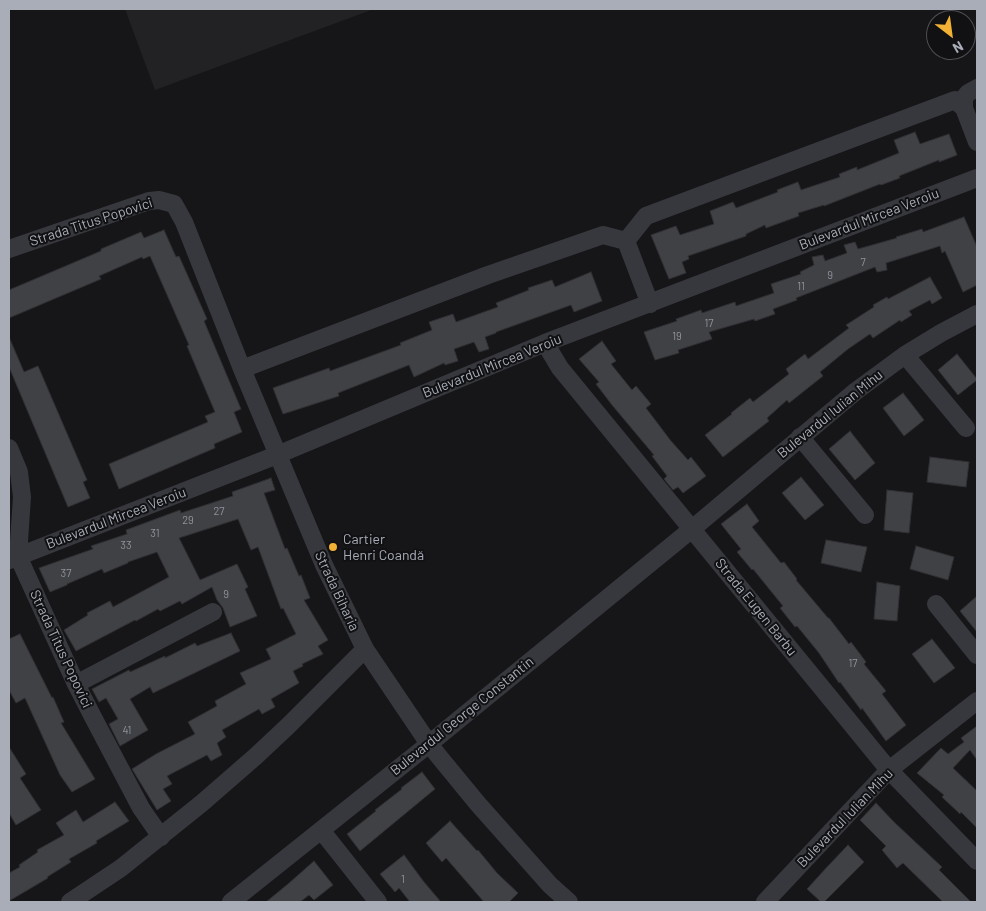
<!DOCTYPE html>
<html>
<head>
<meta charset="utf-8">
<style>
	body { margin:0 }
	#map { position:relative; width:986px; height:911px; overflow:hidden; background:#161618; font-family:Barlow,sans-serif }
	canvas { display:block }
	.frame { position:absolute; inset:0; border:10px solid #a8adb8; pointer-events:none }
	.north { position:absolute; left:926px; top:10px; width:50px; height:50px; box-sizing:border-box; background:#111113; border:1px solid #4d4f55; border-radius:50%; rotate:150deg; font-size:14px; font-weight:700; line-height:20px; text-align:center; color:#a8adb8 }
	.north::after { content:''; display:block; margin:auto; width:18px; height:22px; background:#f2b134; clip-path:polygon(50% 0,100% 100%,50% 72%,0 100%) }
</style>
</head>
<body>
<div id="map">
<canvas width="986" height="911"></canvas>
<div class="frame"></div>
<div class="north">N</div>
</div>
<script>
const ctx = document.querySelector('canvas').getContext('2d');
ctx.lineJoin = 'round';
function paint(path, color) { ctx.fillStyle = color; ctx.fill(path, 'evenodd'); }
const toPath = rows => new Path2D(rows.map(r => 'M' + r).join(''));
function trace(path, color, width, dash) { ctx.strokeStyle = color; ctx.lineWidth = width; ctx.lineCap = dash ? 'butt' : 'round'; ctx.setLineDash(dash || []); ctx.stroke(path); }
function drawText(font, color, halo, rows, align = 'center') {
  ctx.font = font + ' Barlow,sans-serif'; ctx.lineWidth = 4; ctx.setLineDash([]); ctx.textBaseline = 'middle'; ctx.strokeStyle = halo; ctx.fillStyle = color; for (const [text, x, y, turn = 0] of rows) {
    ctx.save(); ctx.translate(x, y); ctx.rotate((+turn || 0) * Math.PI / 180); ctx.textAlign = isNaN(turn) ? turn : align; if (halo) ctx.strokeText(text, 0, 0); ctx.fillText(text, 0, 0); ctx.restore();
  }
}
paint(toPath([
	[125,9,374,9,155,90]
]), '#222225');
const building = toPath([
	[915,132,920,144,949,134,957,155,939,162,939,160,899,176,900,178,881,185,880,184,824,206,824,205,798,213,799,216,766,228,765,225,746,234,746,236,688,256,689,259,682,262,686,273,669,279,651,235,676,226,680,235,714,224,710,211,733,202,736,208,778,192,777,190,798,182,801,190,840,177,839,174,857,167,857,170,899,153,894,140,915,132],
	[964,217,977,247,977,285,963,292,945,251,942,253,940,246,886,263,887,270,877,272,875,267,796,298,797,300,773,309,775,314,755,321,754,319,709,332,712,339,678,350,679,353,655,360,644,332,677,321,676,319,701,310,702,313,735,302,736,306,774,293,771,284,801,274,800,272,814,265,812,257,823,255,825,261,847,253,844,245,855,242,858,249,897,238,896,237,922,229,923,232,964,217],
	[164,230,176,257,179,256,207,319,204,321,241,409,234,412,242,432,214,444,215,448,119,489,109,464,208,422,205,416,215,412,187,346,189,345,150,256,143,259,142,257,99,276,101,279,9,318,9,290,101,251,101,249,141,232,144,238,164,230],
	[591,272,602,301,574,312,571,305,496,332,496,333,485,337,489,349,479,352,474,342,454,349,458,361,445,365,444,363,414,377,409,365,338,393,339,396,283,414,273,388,329,368,330,371,401,345,400,343,432,330,429,322,453,314,456,322,498,307,496,303,529,290,528,288,552,280,555,287,591,272],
	[930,277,942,298,932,304,930,300,909,311,912,315,901,322,900,320,873,338,870,334,848,349,820,372,823,376,789,403,787,400,767,418,769,421,723,457,705,435,732,414,731,413,750,398,753,402,789,374,786,369,805,354,808,359,849,328,846,325,874,307,873,305,887,297,888,299,930,277],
	[9,337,24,372,38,366,87,480,83,482,90,498,68,507,9,367,9,337],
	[602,341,616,361,611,364,632,390,636,386,651,404,646,408,671,441,688,460,691,457,706,476,683,493,678,487,673,490,664,479,667,476,652,456,654,455,612,405,596,384,599,382,579,359,602,341],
	[957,354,977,379,977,380,958,395,938,370,957,354],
	[903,393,924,420,904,436,883,408,903,393],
	[850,431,875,463,855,480,829,449,850,431],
	[930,457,969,462,966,487,927,482,930,457],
	[801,477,824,505,805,520,782,493,801,477],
	[271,478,275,490,264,493,285,549,287,548,299,576,301,575,310,598,304,600,328,640,318,646,323,654,302,664,303,666,293,671,299,683,271,699,275,707,262,714,259,709,222,730,226,737,217,743,222,755,211,761,207,755,167,776,172,784,163,789,171,801,157,810,132,769,156,754,195,734,188,722,217,706,215,701,246,684,240,673,271,659,266,649,296,634,283,608,281,609,258,547,251,550,238,519,179,538,200,580,237,564,248,587,245,589,257,616,230,627,223,608,217,600,212,587,182,604,180,601,160,611,158,609,136,621,135,620,76,651,64,630,88,615,87,613,110,601,113,607,169,577,157,552,128,562,128,563,104,573,102,569,67,584,67,585,50,592,39,568,93,549,91,546,127,534,126,530,180,510,181,513,233,496,232,492,271,478],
	[887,490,913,493,909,533,884,530,887,490],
	[747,504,759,521,752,527,781,563,784,562,797,579,796,580,828,618,829,618,849,644,851,642,866,662,864,664,886,691,882,694,906,725,886,741,862,708,861,710,840,682,839,683,819,653,797,626,795,627,780,608,783,606,753,569,752,570,737,552,741,549,721,524,747,504],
	[826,540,867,547,861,572,821,563,826,540],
	[916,546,954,557,948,580,910,569,916,546],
	[877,582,900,586,897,621,874,619,877,582],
	[977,596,977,632,960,611,977,596],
	[231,633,240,651,153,693,150,687,130,699,148,730,120,746,109,724,118,719,106,698,99,702,92,689,129,670,130,672,165,656,165,658,195,643,197,646,231,633],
	[20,634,52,698,53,697,64,722,61,723,95,779,72,792,60,775,25,698,16,703,9,690,9,639,20,634],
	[932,639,955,668,934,683,912,654,932,639],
	[977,726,977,760,970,750,953,768,977,791,977,828,961,812,960,814,942,797,944,795,917,773,941,748,948,754,964,742,961,738,977,726],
	[9,747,26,774,20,778,41,810,16,825,9,813,9,747],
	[422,772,435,789,360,851,347,834,376,811,375,810,402,789,401,788,422,772],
	[115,802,129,821,96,841,97,843,69,859,71,862,47,877,48,878,9,901,9,873,20,867,19,865,38,852,37,850,64,835,56,823,76,810,83,822,115,802],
	[876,803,894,822,942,867,939,870,971,902,943,902,903,863,897,868,882,850,886,846,860,820,876,803],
	[450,821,477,851,478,850,497,873,518,893,509,902,484,902,446,858,442,862,426,843,450,821],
	[848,845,864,862,824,902,821,902,807,889,827,867,848,845],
	[404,855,424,882,441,902,410,902,399,888,395,892,380,874,404,855],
	[314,861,333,885,314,900,309,895,300,902,266,902,288,884,314,861]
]);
paint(building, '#404145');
trace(building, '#303034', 1);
trace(toPath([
	[977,88,968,93,964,98,964,108,977,142],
	[9,249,149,201,159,200,174,204,184,222,242,369,324,565,365,649,429,744,441,759,478,804,550,885,569,902],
	[650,304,626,241,646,216,955,100,964,108],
	[545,343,560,368,889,770,977,861],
	[905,355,966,428],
	[242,369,488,275,603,235,626,241],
	[800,437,865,515],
	[9,448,19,472,22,497,18,556,76,684,94,719,141,808,161,837],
	[9,560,277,455,545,343,977,178],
	[936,604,977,655],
	[76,684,213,612],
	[321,830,378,902],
	[70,902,121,868,202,803,256,756,289,725,365,649],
	[231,902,429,744,692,529,856,391,905,355,941,333,977,314],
	[765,902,889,770,977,701]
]), '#37383d', 18);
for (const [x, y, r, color] of [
	[333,547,5,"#f2b134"]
]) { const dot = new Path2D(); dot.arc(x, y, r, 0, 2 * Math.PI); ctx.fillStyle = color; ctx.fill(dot); trace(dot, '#111113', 2); }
drawText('11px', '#8e929b', null, [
	["7",863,262],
	["9",830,275],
	["11",801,286],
	["17",709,323],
	["19",677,336],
	["27",219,511],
	["29",188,520],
	["31",155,533],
	["33",126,545],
	["37",66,573],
	["9",226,594],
	["17",853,663],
	["41",127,730],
	["1",403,879]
]);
drawText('14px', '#a8adb8', '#111113', [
	["Bulevardul Mircea Veroiu",869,219,-21],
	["Strada Titus Popovici",91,222,-18],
	["Bulevardul Mircea Veroiu",492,366,-22],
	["Bulevardul Iulian Mihu",830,414,-39],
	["Bulevardul Mircea Veroiu",116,518,-21],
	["Strada Biharia",337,591,65],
	["Strada Eugen Barbu",756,607,51],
	["Strada Titus Popovici",61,649,65],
	["Bulevardul George Constantin",462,716,-39],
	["Bulevardul Iulian Mihu",845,818,-46]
]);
drawText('14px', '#a8adb8', '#111113', [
	["Cartier",343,539],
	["Henri Coandă",343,555]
], 'left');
</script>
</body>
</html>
